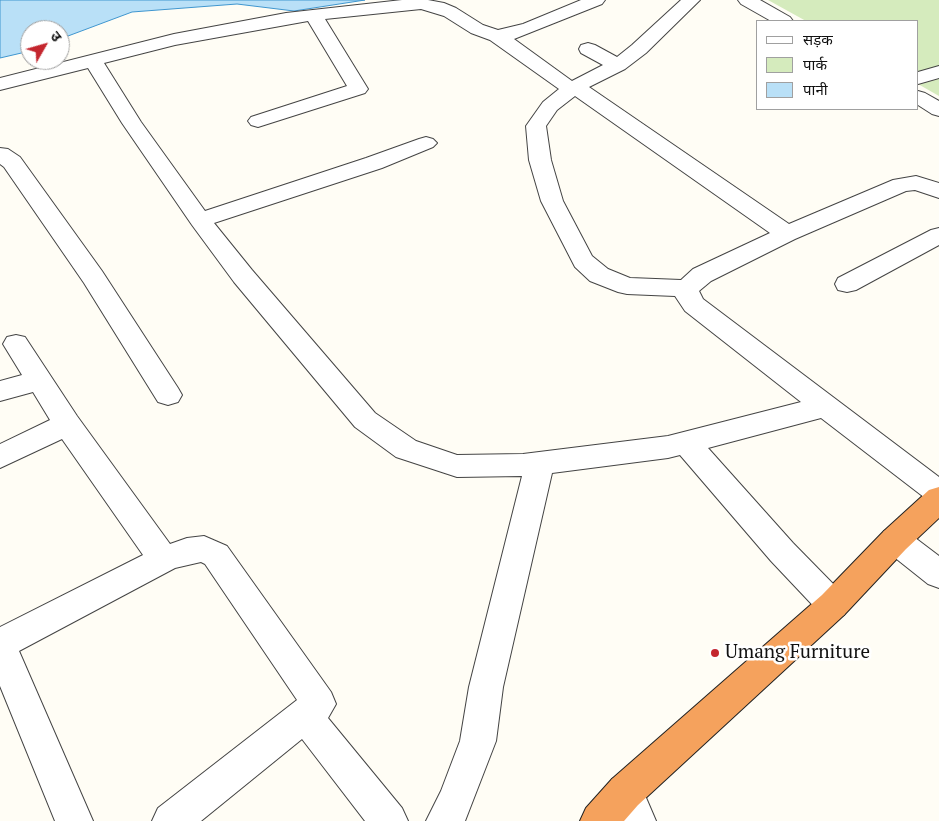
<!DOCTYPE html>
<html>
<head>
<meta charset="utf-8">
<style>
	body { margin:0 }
	#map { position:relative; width:939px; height:821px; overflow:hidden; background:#fffdf5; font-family:"PT Serif","Noto Sans Devanagari",serif }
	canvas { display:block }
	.legend { position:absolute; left:756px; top:20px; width:162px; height:90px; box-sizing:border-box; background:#fff; border:1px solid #a0a0a0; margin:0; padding:6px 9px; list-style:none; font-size:15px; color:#111 }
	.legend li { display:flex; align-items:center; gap:10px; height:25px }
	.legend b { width:25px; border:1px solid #a0a0a0 }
	.north { position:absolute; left:20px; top:20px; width:50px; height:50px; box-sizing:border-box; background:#fff; border:1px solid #a0a0a0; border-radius:50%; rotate:52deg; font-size:14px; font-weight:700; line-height:20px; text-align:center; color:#111 }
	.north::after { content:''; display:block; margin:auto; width:18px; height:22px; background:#c4262e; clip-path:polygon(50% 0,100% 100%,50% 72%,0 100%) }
</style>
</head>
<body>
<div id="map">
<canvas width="939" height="821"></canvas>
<ul class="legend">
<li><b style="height:6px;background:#fff"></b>सड़क</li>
<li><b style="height:14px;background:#d5ebbd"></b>पार्क</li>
<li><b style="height:14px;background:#b9e0f7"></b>पानी</li>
</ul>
<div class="north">उ</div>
</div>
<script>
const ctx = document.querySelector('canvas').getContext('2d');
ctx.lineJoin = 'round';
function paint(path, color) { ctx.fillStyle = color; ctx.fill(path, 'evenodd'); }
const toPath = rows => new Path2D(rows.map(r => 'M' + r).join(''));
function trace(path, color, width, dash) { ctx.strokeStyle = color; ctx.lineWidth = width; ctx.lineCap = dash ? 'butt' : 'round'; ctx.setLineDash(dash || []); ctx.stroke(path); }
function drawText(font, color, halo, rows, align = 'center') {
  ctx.font = font + ' "PT Serif",serif'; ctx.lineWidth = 5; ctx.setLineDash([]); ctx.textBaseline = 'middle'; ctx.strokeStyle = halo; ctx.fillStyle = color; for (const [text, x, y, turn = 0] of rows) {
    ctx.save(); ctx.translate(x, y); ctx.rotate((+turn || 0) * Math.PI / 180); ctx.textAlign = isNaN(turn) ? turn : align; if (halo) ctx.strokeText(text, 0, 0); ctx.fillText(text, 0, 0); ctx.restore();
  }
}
paint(toPath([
	[768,0,939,0,939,96,918,84,918,21,806,21]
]), '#d5ebbd');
const water = toPath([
	[0,0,365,0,294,11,237,4,132,12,60,39,60,30,30,30,30,51,0,58,0,0]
]);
paint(water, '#b9e0f7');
trace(water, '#3f96cf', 1);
const minor = toPath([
	[402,0,428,0,444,3,456,8,483,25,498,30,523,24,581,0,605,0,602,4,514,39,572,81,603,65,581,53,579,49,581,45,588,43,595,45,617,57,632,45,681,0,700,0,646,53,625,69,589,87,789,224,893,180,916,176,939,183,939,198,915,190,906,191,795,239,711,281,699,291,703,299,939,477,939,505,929,501,821,418,708,448,793,543,844,595,849,605,844,615,833,619,822,615,771,561,680,455,668,458,552,473,503,687,496,741,465,821,426,821,441,791,460,741,469,687,522,476,457,477,396,457,355,427,234,282,192,225,122,123,88,68,0,90,0,78,174,34,286,13,402,0],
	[421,9,444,16,471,33,490,40,559,89,543,102,526,126,529,160,541,201,575,267,590,281,618,292,627,294,675,296,685,311,801,402,668,436,523,454,457,455,416,441,375,413,252,270,214,223,382,168,433,147,437,143,433,139,426,137,419,139,366,158,205,211,141,122,104,63,175,45,308,21,347,86,251,117,248,121,251,125,258,127,365,93,368,89,325,19,421,9],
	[575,96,770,233,693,269,681,280,630,278,608,269,592,256,563,201,551,160,546,126,557,110,575,96],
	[738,0,760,0,790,17,793,21,771,21,741,4,738,0],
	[939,66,939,78,918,84,918,72,939,66],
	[918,91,925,93,939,101,939,116,932,114,918,105,918,91],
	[0,148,8,149,20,157,102,271,178,388,182,395,178,402,168,405,158,402,84,283,4,167,0,164,0,148],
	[939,228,939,245,856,290,847,292,838,290,835,284,838,278,931,230,939,228],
	[16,335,25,337,77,416,170,544,187,538,204,536,227,546,331,692,336,704,328,718,402,808,408,821,365,821,302,739,201,821,152,821,158,808,297,700,205,564,201,562,175,568,19,651,93,821,55,821,0,686,0,627,143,555,62,439,0,468,0,444,50,420,33,392,0,401,0,381,22,375,3,344,7,337,16,335],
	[895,527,906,531,939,556,939,588,928,584,884,549,880,540,884,531,895,527],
	[625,774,638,779,656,821,618,821,607,792,612,779,625,774]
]);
const highway = toPath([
	[939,487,939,518,906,549,844,615,638,805,624,821,580,821,586,808,612,779,822,595,884,531,929,490,939,487]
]);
trace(minor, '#444', 2);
trace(highway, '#222', 2);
paint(minor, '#fff');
paint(highway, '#f5a25d');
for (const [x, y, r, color] of [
	[715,653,5,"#c4262e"]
]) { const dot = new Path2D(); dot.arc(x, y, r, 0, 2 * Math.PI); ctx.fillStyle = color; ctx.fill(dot); trace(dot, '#fff', 2); }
drawText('19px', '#111', '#fff', [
	["Umang Furniture",725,653]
], 'left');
</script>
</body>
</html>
